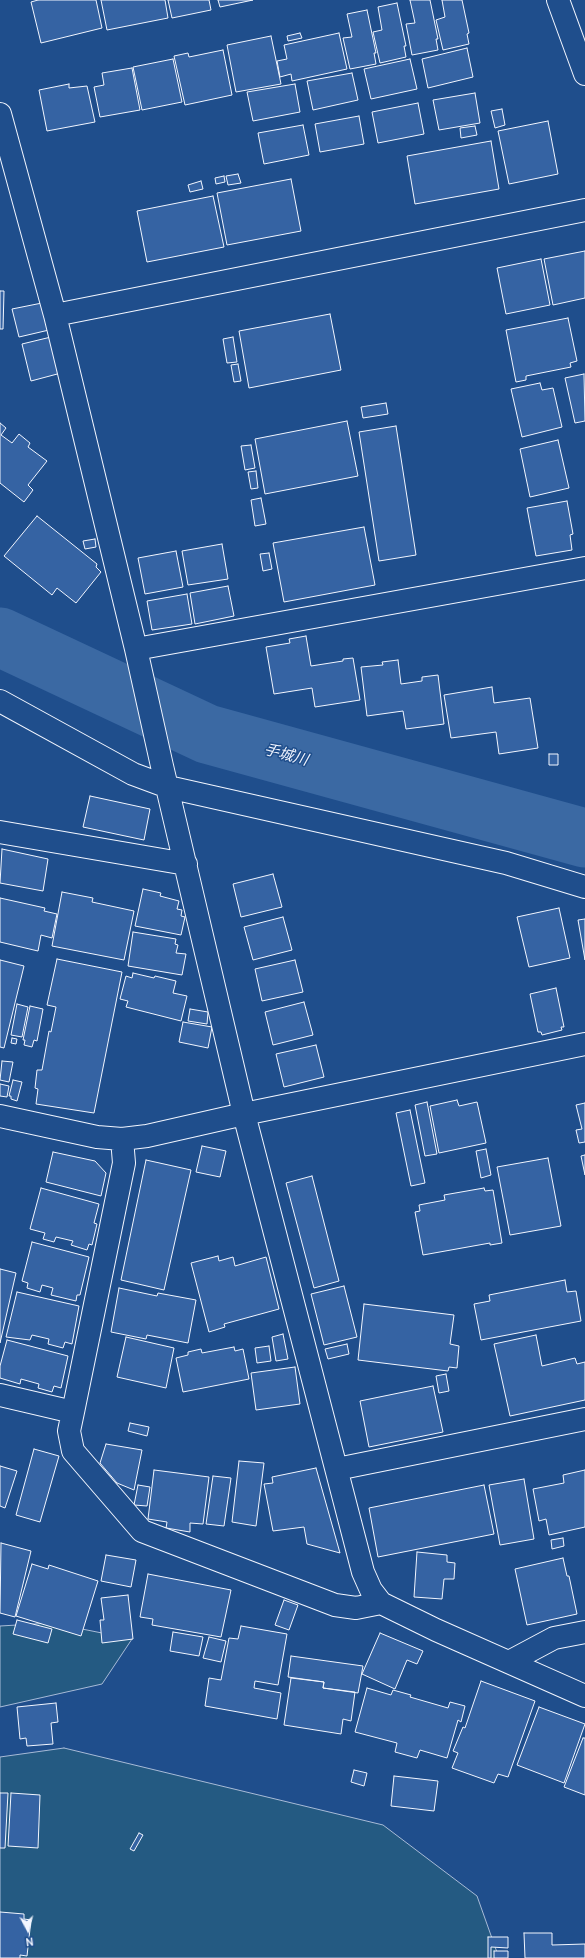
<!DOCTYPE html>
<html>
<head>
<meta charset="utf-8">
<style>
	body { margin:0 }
	#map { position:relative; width:585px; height:1958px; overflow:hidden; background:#1f4e8c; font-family:Cabin,sans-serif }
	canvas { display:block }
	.north { position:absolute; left:8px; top:1910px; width:40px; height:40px; -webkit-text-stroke:3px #1f4e8c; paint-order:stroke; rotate:173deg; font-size:11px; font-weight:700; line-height:16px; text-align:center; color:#f2f6ff }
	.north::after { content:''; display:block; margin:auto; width:14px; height:18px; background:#f2f6ff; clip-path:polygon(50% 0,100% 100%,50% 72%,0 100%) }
</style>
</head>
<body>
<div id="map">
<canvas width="585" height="1958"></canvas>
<div class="north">N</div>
</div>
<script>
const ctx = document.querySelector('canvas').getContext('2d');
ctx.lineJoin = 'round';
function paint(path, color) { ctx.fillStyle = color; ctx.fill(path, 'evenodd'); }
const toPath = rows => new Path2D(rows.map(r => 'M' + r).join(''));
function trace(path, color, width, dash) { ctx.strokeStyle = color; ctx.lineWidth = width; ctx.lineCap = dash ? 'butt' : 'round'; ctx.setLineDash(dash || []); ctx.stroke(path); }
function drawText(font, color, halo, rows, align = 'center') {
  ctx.font = font + ' Cabin,"Noto Sans JP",sans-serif'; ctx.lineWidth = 3; ctx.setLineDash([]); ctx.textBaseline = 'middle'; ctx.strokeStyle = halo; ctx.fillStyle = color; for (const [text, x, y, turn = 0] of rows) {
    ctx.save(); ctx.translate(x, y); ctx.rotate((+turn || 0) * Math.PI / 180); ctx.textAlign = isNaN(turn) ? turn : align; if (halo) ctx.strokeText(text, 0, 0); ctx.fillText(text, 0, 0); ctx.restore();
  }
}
const green = toPath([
	[52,1623,132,1639,102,1684,0,1707,0,1626,52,1623],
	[64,1748,383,1825,477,1896,499,1958,0,1958,0,1757,64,1748]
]);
paint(green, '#245a82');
trace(green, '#a8bbd7', 1);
trace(toPath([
	[0,637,207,734,585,838]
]), '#3b69a3', 59);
const building = toPath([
	[38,0,96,0,102,28,41,43,31,2,38,0],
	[101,0,165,0,168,18,107,30,101,0],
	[168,0,209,0,211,10,172,18,168,0],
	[218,0,253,0,220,7,218,0],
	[410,0,430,0,438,39,436,39,438,50,412,55,406,24,415,23,410,0],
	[442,0,462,0,469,33,467,34,469,44,443,50,436,20,445,17,442,0],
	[397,3,406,46,404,46,406,57,380,63,373,32,382,30,378,7,397,3],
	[367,10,376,53,374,53,376,64,350,69,343,38,352,37,347,14,367,10],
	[300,33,302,38,288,41,287,36,300,33],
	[339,33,347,69,292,81,291,74,280,77,277,61,287,59,284,45,339,33],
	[271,36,281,84,236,92,227,45,271,36],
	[467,48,473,77,428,88,422,59,467,48],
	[223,50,232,95,185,105,174,56,188,53,189,57,223,50],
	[173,59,182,102,142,110,133,67,173,59],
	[410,59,417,89,371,99,364,69,410,59],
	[132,68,140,110,100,117,94,87,104,85,102,73,132,68],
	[352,73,358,100,313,110,307,81,352,73],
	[69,84,69,88,87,86,95,122,47,131,39,90,69,84],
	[295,84,300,112,253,121,247,92,295,84],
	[475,93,480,123,439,130,433,100,475,93],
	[418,103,424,134,378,143,372,112,418,103],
	[502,109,505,125,495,128,491,111,502,109],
	[359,116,364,144,320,152,315,124,359,116],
	[548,121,558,174,509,184,498,131,548,121],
	[303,125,309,155,264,164,258,133,303,125],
	[475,126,477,135,461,138,460,128,475,126],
	[491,141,499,189,415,204,407,156,491,141],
	[238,174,241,183,228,185,226,176,238,174],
	[224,176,225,182,216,184,215,178,224,176],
	[291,179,301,231,227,245,217,193,291,179],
	[201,181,203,189,190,192,188,185,201,181],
	[213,196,224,247,147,262,137,211,213,196],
	[585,251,585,298,553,305,544,259,585,251],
	[541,259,550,305,506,314,497,268,541,259],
	[0,291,4,291,3,329,0,329,0,291],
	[42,303,49,330,19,337,12,309,42,303],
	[330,314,341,370,249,388,239,331,330,314],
	[568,318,577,361,570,363,571,367,526,376,526,380,516,382,506,330,568,318],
	[51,337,61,373,31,381,22,344,51,337],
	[233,337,237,362,227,363,223,339,233,337],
	[238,364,241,381,234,382,231,365,238,364],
	[584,374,585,421,575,423,565,378,584,374],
	[540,383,542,390,553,388,562,427,522,437,511,389,540,383],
	[386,403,388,414,363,418,361,407,386,403],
	[347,421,358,476,265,494,255,439,347,421],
	[0,423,6,428,1,435,12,443,19,434,30,443,28,447,47,461,28,485,33,490,24,502,0,483,0,423],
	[396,426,416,555,379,561,359,432,396,426],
	[558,440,569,488,530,497,520,449,558,440],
	[251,445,255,468,245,470,241,446,251,445],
	[256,471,258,488,251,489,248,472,256,471],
	[261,498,266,524,255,526,251,500,261,498],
	[567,501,573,534,570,535,572,550,536,556,527,508,567,501],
	[37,516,97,564,96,567,101,572,76,603,57,588,52,595,4,556,37,516],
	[364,527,375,585,284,602,273,543,364,527],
	[95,539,96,547,85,549,83,541,95,539],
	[222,544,228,579,188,585,182,551,222,544],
	[176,551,183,587,145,594,138,558,176,551],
	[269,553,272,569,263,571,260,554,269,553],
	[228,586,234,616,195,624,190,593,228,586],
	[187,594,192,624,152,630,147,601,187,594],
	[306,636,311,666,343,661,343,659,353,658,360,700,315,707,312,688,274,694,266,647,290,643,289,639,306,636],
	[398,660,401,684,422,681,422,677,438,675,444,724,406,729,403,711,367,716,361,667,383,665,382,662,398,660],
	[492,687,494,703,530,698,538,748,499,754,496,732,451,738,444,695,492,687],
	[549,754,558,754,558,765,549,765,549,754],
	[90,796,150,809,144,840,83,827,90,796],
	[2,849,48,859,43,891,0,883,2,849],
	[273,874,282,907,241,917,233,884,273,874],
	[143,889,161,893,160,896,179,901,177,909,182,910,181,916,185,917,181,935,135,926,143,889],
	[62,892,93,898,92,902,134,911,124,960,52,946,62,892],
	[0,898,45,908,44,911,57,914,52,938,41,935,38,951,0,942,0,898],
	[559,908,570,958,529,967,517,917,559,908],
	[283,917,292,950,253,960,244,927,283,917],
	[585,919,585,960,578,920,585,919],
	[133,932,176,939,175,944,178,945,176,953,186,954,182,975,128,966,133,932],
	[57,959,122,972,94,1113,36,1104,38,1089,35,1088,37,1070,42,1070,49,1031,51,1032,56,1007,47,1005,57,959],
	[0,960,24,966,4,1048,0,1047,0,960],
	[295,960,303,992,262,1001,255,969,295,960],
	[133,973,154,978,155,976,176,981,173,993,187,996,181,1021,126,1007,128,1001,120,999,126,976,132,978,133,973],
	[556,988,564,1027,561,1027,562,1030,542,1035,541,1032,538,1032,530,994,556,988],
	[304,1002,313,1035,273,1045,265,1012,304,1002],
	[17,1004,28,1007,22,1037,11,1035,17,1004],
	[30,1006,43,1009,37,1041,34,1040,32,1047,24,1045,25,1040,23,1040,30,1006],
	[190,1009,208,1012,207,1024,188,1021,190,1009],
	[183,1022,212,1027,208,1048,179,1042,183,1022],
	[12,1038,17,1039,16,1044,11,1043,12,1038],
	[316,1045,324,1077,284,1087,276,1054,316,1045],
	[2,1061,13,1062,9,1082,0,1080,2,1061],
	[13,1080,22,1082,17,1101,11,1099,11,1096,9,1096,13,1080],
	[0,1084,9,1086,7,1097,0,1096,0,1084],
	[457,1100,459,1106,477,1102,486,1143,439,1153,430,1106,457,1100],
	[427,1102,437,1154,425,1156,415,1105,427,1102],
	[585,1103,585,1142,579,1143,576,1130,582,1129,576,1105,585,1103],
	[410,1110,425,1183,411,1186,396,1113,410,1110],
	[202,1146,226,1151,220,1177,196,1172,202,1146],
	[486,1149,491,1175,481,1178,476,1151,486,1149],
	[53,1152,95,1161,106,1173,101,1196,46,1182,53,1152],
	[585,1155,585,1175,581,1156,585,1155],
	[548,1158,561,1226,510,1235,497,1167,548,1158],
	[146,1160,191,1170,164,1290,121,1280,146,1160],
	[312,1176,339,1281,314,1288,286,1183,312,1176],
	[41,1188,99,1204,94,1223,97,1224,92,1245,89,1244,87,1250,71,1245,73,1241,56,1237,54,1242,43,1239,45,1233,30,1229,41,1188],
	[484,1188,485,1191,493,1190,502,1243,490,1245,490,1243,423,1255,415,1212,420,1211,419,1205,445,1200,444,1195,484,1188],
	[32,1242,89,1257,80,1295,77,1295,76,1301,51,1295,53,1288,42,1285,40,1292,27,1288,28,1283,22,1281,32,1242],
	[218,1256,219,1261,233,1257,235,1266,266,1257,279,1309,224,1324,225,1327,209,1332,191,1263,218,1256],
	[0,1269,16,1273,0,1343,0,1269],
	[565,1280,567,1292,576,1291,581,1321,481,1340,474,1304,490,1301,489,1295,565,1280],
	[344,1286,357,1337,324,1345,311,1294,344,1286],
	[119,1288,157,1296,158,1293,196,1300,188,1343,147,1335,146,1339,111,1332,119,1288],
	[17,1292,79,1306,72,1344,65,1342,63,1348,48,1344,49,1339,32,1335,30,1340,6,1337,17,1292],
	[364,1304,454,1315,450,1344,459,1346,457,1368,449,1367,448,1371,358,1360,364,1304],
	[283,1334,288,1359,276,1361,272,1337,283,1334],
	[536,1335,542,1366,575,1358,577,1364,585,1362,585,1400,510,1416,494,1344,536,1335],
	[126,1337,174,1348,166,1388,117,1377,126,1337],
	[7,1340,68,1356,61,1388,54,1386,52,1392,38,1388,39,1384,21,1379,20,1384,0,1378,0,1366,7,1340],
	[347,1344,349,1354,328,1359,325,1349,347,1344],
	[269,1346,271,1361,257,1363,255,1348,269,1346],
	[234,1347,235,1351,243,1349,249,1379,183,1392,176,1358,188,1355,188,1352,201,1349,202,1353,234,1347],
	[295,1367,300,1404,256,1410,251,1373,295,1367],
	[446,1374,449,1391,439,1393,436,1376,446,1374],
	[433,1386,443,1432,369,1447,360,1401,433,1386],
	[130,1423,149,1427,147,1436,128,1431,130,1423],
	[106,1444,142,1450,134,1490,117,1483,100,1463,106,1444],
	[34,1449,59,1456,40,1522,16,1515,34,1449],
	[239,1461,264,1463,256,1526,232,1522,239,1461],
	[0,1466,17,1471,5,1508,0,1506,0,1466],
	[316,1468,340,1553,307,1544,304,1527,273,1531,264,1484,273,1483,272,1477,316,1468],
	[154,1470,209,1477,203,1524,190,1523,190,1532,166,1528,167,1522,148,1519,154,1470],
	[585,1470,585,1527,549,1535,546,1519,539,1521,533,1489,564,1483,563,1475,585,1470],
	[213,1476,231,1478,224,1526,206,1524,213,1476],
	[524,1479,534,1539,500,1545,489,1485,524,1479],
	[138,1485,150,1487,147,1506,134,1505,138,1485],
	[484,1485,494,1534,378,1557,369,1508,484,1485],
	[563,1538,564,1546,552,1549,551,1540,563,1538],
	[1,1543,31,1551,15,1617,0,1613,1,1543],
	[417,1552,447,1555,447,1562,455,1563,454,1579,444,1579,442,1599,414,1597,417,1552],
	[106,1555,136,1560,131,1587,101,1581,106,1555],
	[563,1558,567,1576,569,1576,577,1614,527,1625,515,1569,563,1558],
	[32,1564,48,1569,49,1565,98,1581,81,1636,16,1616,32,1564],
	[148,1574,231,1590,221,1637,152,1625,153,1619,140,1617,148,1574],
	[128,1595,133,1639,102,1643,100,1620,104,1620,101,1598,128,1595],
	[284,1600,298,1605,289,1630,275,1625,284,1600],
	[17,1620,52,1629,48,1643,13,1634,17,1620],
	[241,1626,287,1634,278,1685,255,1681,254,1688,281,1693,277,1719,205,1706,209,1678,221,1680,229,1638,238,1639,241,1626],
	[173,1632,203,1637,199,1656,170,1651,173,1632],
	[380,1633,423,1651,417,1664,407,1660,395,1689,362,1674,380,1633],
	[209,1637,226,1641,221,1662,203,1658,209,1637],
	[291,1656,363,1666,358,1693,323,1688,324,1682,288,1677,291,1656],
	[291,1678,324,1682,323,1688,355,1692,351,1721,343,1719,341,1734,284,1725,291,1678],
	[481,1681,535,1701,508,1777,498,1774,494,1783,452,1768,458,1753,453,1751,463,1727,465,1728,481,1681],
	[367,1688,391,1695,393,1690,411,1695,410,1697,448,1708,450,1702,465,1706,461,1722,458,1720,447,1758,420,1750,417,1758,395,1752,397,1743,355,1732,367,1688],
	[56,1703,58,1722,51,1723,53,1744,27,1746,26,1738,20,1739,17,1707,56,1703],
	[539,1707,585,1724,564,1783,517,1765,539,1707],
	[583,1738,585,1738,585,1795,564,1787,583,1738],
	[354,1770,367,1773,364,1786,351,1782,354,1770],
	[394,1776,438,1781,434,1811,391,1806,394,1776],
	[0,1793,8,1793,5,1848,0,1848,0,1793],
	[11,1793,40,1795,38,1848,8,1846,11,1793],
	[139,1833,143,1835,134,1851,130,1849,139,1833],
	[0,1912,24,1914,24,1919,31,1920,27,1956,20,1955,20,1958,0,1958,0,1912],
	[524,1933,552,1933,552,1945,585,1944,585,1958,525,1958,524,1933],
	[488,1937,508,1937,508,1948,491,1947,491,1958,488,1958,488,1937],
	[494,1951,508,1951,508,1958,494,1958,494,1951]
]);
paint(building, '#3563a3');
trace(building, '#f2f6ff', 1);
const minor = toPath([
	[558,0,585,74],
	[0,114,55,315,136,649,162,766,244,1114,363,1572,371,1590,381,1603,436,1630,585,1696],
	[55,315,585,210],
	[136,649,585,568],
	[0,701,133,774,168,787,506,863,585,887],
	[0,832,186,864],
	[0,1116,97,1137,122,1139,147,1136,244,1114,585,1044],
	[0,1395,73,1412,69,1431,73,1451,142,1531,335,1605,356,1608,381,1603],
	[73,1412,124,1163,122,1139],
	[337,1469,585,1419],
	[509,1662,554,1638,585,1632]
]);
trace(minor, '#f2f6ff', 24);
trace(minor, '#1f4e8c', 22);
drawText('italic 15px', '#f2f6ff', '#1f4e8c', [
	["手城川",286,755,15]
]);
</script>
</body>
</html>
